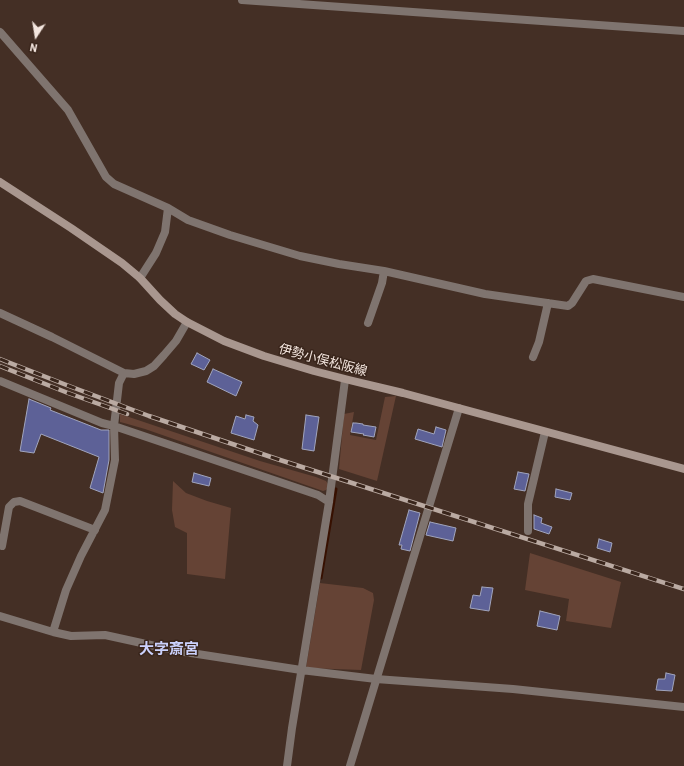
<!DOCTYPE html>
<html>
<head>
<meta charset="utf-8">
<style>
	body { margin:0 }
	#map { position:relative; width:684px; height:766px; overflow:hidden; background:#442f25; font-family:Barlow,sans-serif }
	canvas { display:block }
	.north { position:absolute; left:16px; top:16px; width:40px; height:40px; -webkit-text-stroke:3px #39251b; paint-order:stroke; rotate:192deg; font-size:11px; font-weight:700; line-height:16px; text-align:center; color:#f3e5de }
	.north::after { content:''; display:block; margin:auto; width:14px; height:18px; background:#f3e5de; clip-path:polygon(50% 0,100% 100%,50% 72%,0 100%) }
</style>
</head>
<body>
<div id="map">
<canvas width="684" height="766"></canvas>
<div class="north">N</div>
</div>
<script>
const ctx = document.querySelector('canvas').getContext('2d');
ctx.lineJoin = 'round';
function paint(path, color) { ctx.fillStyle = color; ctx.fill(path, 'evenodd'); }
const toPath = rows => new Path2D(rows.map(r => 'M' + r).join(''));
function trace(path, color, width, dash) { ctx.strokeStyle = color; ctx.lineWidth = width; ctx.lineCap = dash ? 'butt' : 'round'; ctx.setLineDash(dash || []); ctx.stroke(path); }
function drawText(font, color, halo, rows, align = 'center') {
  ctx.font = font + ' Barlow,"Noto Sans JP",sans-serif'; ctx.lineWidth = 3; ctx.setLineDash([]); ctx.textBaseline = 'middle'; ctx.strokeStyle = halo; ctx.fillStyle = color; for (const [text, x, y, turn = 0] of rows) {
    ctx.save(); ctx.translate(x, y); ctx.rotate((+turn || 0) * Math.PI / 180); ctx.textAlign = isNaN(turn) ? turn : align; if (halo) ctx.strokeText(text, 0, 0); ctx.fillText(text, 0, 0); ctx.restore();
  }
}
paint(toPath([
	[396,396,377,481,339,469,344,414,354,412,350,435,376,440,385,397],
	[120,414,260,461,316,477,326,481,328,484,328,488,326,490,323,491,145,429,124,423,120,422],
	[173,481,186,493,207,501,231,508,225,579,187,574,187,533,175,527,172,510],
	[530,553,621,582,611,628,566,621,569,599,525,590],
	[320,583,363,588,373,593,374,600,361,670,306,668]
]), '#654335');
trace(toPath([
	[321,578,336,489]
]), '#371000', 3);
const building = toPath([
	[197,353,210,360,204,370,191,364,197,353],
	[213,369,242,382,236,396,207,382,213,369],
	[29,399,51,408,50,410,101,430,109,430,109,460,103,493,90,488,99,457,41,434,34,453,20,451,29,399],
	[246,415,254,417,253,421,258,425,254,440,231,433,236,416,245,419,246,415],
	[306,415,319,417,314,451,302,449,306,415],
	[353,423,356,423,363,424,363,425,376,427,374,437,363,435,364,434,351,432,353,423],
	[436,427,446,430,442,447,415,439,418,429,434,434,436,427],
	[518,472,529,474,525,491,514,489,518,472],
	[194,473,211,478,209,486,192,482,194,473],
	[556,489,572,493,570,500,555,497,556,489],
	[409,510,420,513,410,551,401,549,402,545,399,545,409,510],
	[534,515,542,518,541,523,552,527,549,534,534,529,534,515],
	[430,522,456,528,453,541,426,535,430,522],
	[599,539,612,543,610,552,597,548,599,539],
	[482,587,493,588,489,611,470,608,473,595,480,596,482,587],
	[540,611,560,616,557,630,537,626,540,611],
	[666,673,675,675,672,691,656,690,658,679,665,679,666,673]
]);
paint(building, '#5d6197');
trace(building, '#a1a5bd', 1);
trace(toPath([
	[0,32,68,110,106,177,114,184,168,208,188,220,230,235,300,256,339,264,384,271,485,294,568,306,572,303,586,281,593,279,684,297],
	[140,278,156,253,165,232,168,208],
	[0,313,52,337,124,373],
	[368,323,382,283,384,271],
	[533,357,539,342,548,303],
	[0,381,102,423,114,426,318,495,329,502],
	[528,531,528,504,545,432],
	[2,546,9,507,14,502,20,501,95,530],
	[0,616,53,632,71,636,105,635,178,651,301,670,376,679,513,689,684,707],
	[53,632,66,590,81,556,105,510,115,460,114,426,119,383,124,373,134,374,146,371,154,366,164,355,176,341,187,322],
	[287,766,292,728,329,502,345,380]
]), '#7f746f', 8);
trace(toPath([
	[242,0,684,31],
	[350,766,459,408]
]), '#7f746f', 8);
trace(toPath([
	[0,182,71,228,122,263,140,278,160,300,175,314,187,322,224,341,264,356,314,371,349,380,403,393,684,469]
]), '#a9978f', 8);
const rail = toPath([
	[0,359,69,386,149,416,277,459,684,589],
	[0,366,68,393,127,414]
]);
trace(rail, '#baaaa2', 4.5);
trace(rail, '#39251b', 3, [9]);
drawText('13px', '#f3e5de', '#39251b', [
	["伊勢小俣松阪線",323,360,15]
]);
drawText('bold 15px', '#cbd1fc', '#39251b', [
	["大字斎宮",169,649]
]);
</script>
</body>
</html>
